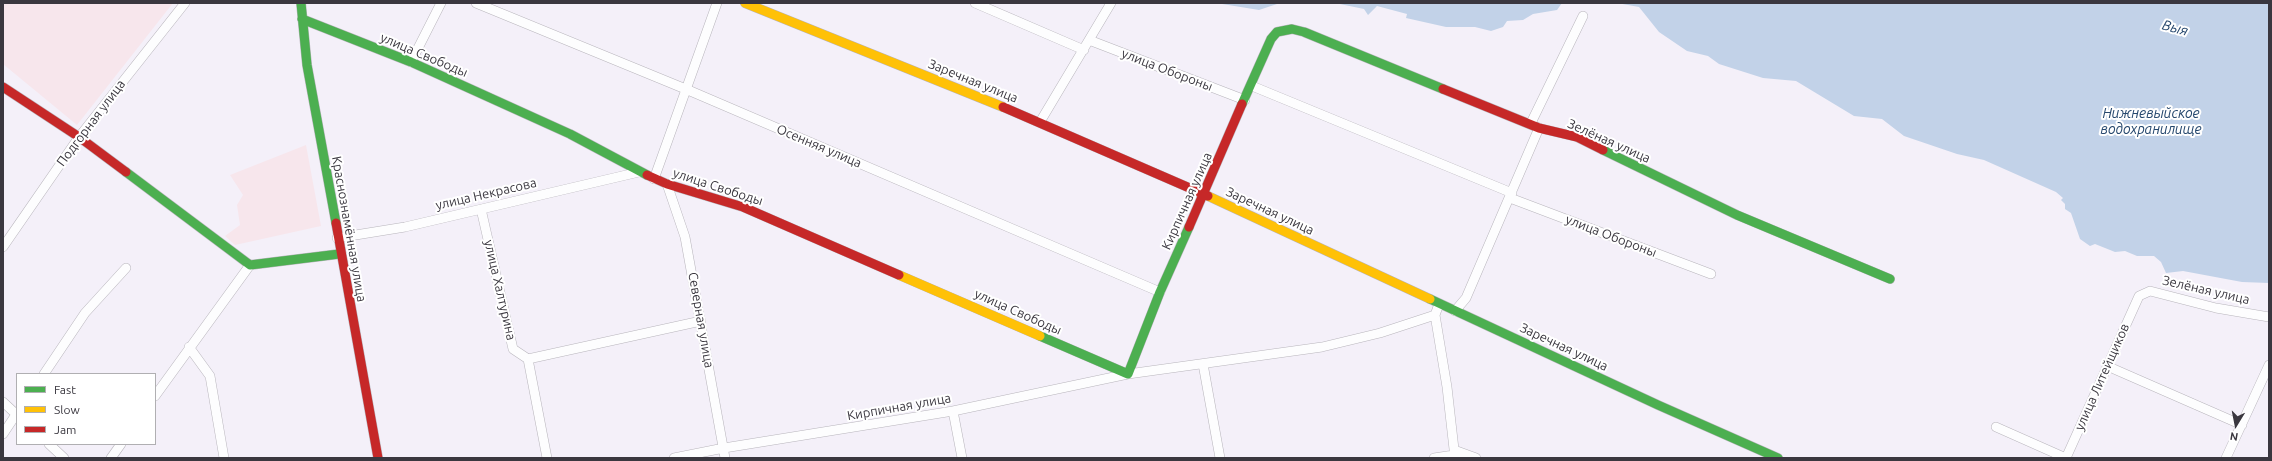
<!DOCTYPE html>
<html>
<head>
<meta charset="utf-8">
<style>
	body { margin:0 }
	#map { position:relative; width:2272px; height:461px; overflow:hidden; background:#f4f0f9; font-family:Ubuntu,sans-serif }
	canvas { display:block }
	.frame { position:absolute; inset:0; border:4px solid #3a373f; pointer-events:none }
	.legend { position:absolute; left:16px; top:373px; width:140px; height:72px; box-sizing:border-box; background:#fff; border:1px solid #b0afb2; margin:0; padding:5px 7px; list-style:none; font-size:12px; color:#3a373f }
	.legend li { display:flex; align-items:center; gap:8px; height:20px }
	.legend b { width:20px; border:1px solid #b0afb2 }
	.north { position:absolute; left:2216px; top:405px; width:40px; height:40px; -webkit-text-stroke:3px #fff; paint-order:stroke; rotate:190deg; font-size:11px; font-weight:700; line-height:16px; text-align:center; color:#3a373f }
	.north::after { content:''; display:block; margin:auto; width:14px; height:18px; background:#3a373f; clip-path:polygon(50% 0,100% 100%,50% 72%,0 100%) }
</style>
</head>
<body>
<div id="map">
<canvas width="2272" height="461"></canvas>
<div class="frame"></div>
<ul class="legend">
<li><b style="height:5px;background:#4caf50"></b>Fast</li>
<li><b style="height:5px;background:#ffc107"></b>Slow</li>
<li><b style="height:5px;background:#c62828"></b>Jam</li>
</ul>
<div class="north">N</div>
</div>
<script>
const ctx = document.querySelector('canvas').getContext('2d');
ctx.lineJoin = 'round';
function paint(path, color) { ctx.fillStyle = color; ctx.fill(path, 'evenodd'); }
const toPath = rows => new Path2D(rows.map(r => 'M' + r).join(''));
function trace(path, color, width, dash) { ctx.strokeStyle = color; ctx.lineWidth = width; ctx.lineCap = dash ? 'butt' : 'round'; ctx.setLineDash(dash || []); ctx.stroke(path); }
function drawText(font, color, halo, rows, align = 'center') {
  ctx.font = font + ' Ubuntu,sans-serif'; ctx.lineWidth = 4; ctx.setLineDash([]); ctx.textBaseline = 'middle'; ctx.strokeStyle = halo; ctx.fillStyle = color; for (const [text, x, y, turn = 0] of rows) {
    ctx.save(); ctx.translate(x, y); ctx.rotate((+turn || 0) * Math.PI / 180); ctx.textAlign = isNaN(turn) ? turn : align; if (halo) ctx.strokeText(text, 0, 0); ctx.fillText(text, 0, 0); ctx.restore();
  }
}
paint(toPath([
	[3,3,173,3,77,125,3,64],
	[306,145,321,226,235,245,225,236,240,225,237,205,243,195,230,175]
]), '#f7e6ec');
paint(toPath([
	[1216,3,1280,3,1259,10],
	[1335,3,1562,3,1557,10,1533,14,1523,20,1507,21,1503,27,1491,31,1475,27,1446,27,1406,18,1407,14,1377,6,1368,15,1364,9],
	[1617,3,2269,3,2269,283,2242,282,2183,271,2166,273,2161,262,2154,256,2137,256,2125,251,2115,252,2095,244,2090,246,2080,239,2071,213,2065,209,2065,204,2061,200,2063,198,2056,192,1984,160,1957,154,1904,136,1882,119,1854,116,1796,81,1763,78,1719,64,1708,56,1687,51,1659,32,1639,7]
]), '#c2d2e8');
const street = toPath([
	[476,3,688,90,1160,292],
	[975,3,1084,50],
	[1089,40,1245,100],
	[411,62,441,3],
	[1252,86,1512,193],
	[1040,122,1111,3],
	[1531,123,1583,16],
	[654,179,717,3],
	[667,184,685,237,725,458],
	[1510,198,1711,274],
	[481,209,513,349,528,359,547,458],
	[337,238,405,227,639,172],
	[3,247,79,137,185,3],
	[1455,311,1466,298,1539,128],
	[1435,315,1447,387,1455,458],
	[189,347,210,376,224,458],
	[528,359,701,321],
	[1203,364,1220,458],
	[2107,366,2242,425],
	[44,374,85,313,126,268],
	[155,396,250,265],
	[3,402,17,415],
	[953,411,962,458],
	[1996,427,2066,458],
	[3,434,17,413],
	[49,444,64,458],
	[1454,450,1476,458],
	[111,458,121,444],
	[674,458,724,448,953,411,1128,374,1322,347,1380,333,1435,315,1439,304],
	[1434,458,1454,455],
	[2066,458,2139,296,2150,291,2216,308,2269,317],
	[2226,458,2269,365]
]);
const fast = toPath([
	[301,3,307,65,336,223],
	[302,19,411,62,570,134,647,175],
	[1242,104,1271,39,1277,32,1292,29,1304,32,1443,89],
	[1603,150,1737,215,1890,279],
	[126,172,250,265,339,254],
	[1430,299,1658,405,1778,458],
	[1040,336,1128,374,1160,292,1189,227]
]);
const slow = toPath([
	[745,3,1003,107],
	[1208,196,1430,299],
	[899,275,1040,336]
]);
const jam = toPath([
	[3,87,79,137,126,172],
	[1443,89,1539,128,1577,137,1603,150],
	[1003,107,1208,196],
	[647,175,667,184,743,207,899,275],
	[336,223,378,458],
	[1189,227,1242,104]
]);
trace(street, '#b8b5bc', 10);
trace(fast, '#b8b5bc', 10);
trace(slow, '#b8b5bc', 10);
trace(jam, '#b8b5bc', 10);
trace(street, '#fdfdfe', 9);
trace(fast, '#4caf50', 9);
trace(slow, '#ffc107', 9);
trace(jam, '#c62828', 9);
drawText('13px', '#3a373f', '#fff', [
	["улица Свободы",424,55,23],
	["улица Обороны",1167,70,21],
	["Заречная улица",973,81,22],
	["Подгорная улица",91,123,-53],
	["Зелёная улица",1609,141,24],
	["Осенняя улица",819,146,23],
	["улица Свободы",718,187,18],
	["улица Некрасова",486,194,-13],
	["Кирпичная улица",1187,201,-66],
	["Заречная улица",1270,211,25],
	["Краснознамённая улица",349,229,80],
	["улица Обороны",1611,236,21],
	["улица Халтурина",500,290,77],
	["Зелёная улица",2206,290,13],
	["улица Свободы",1018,312,24],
	["Северная улица",701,320,80],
	["Заречная улица",1564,347,25],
	["улица Литейщиков",2102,377,-66],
	["Кирпичная улица",899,407,-10]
]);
drawText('italic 14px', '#25476d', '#fff', [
	["Выя",2175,28,15],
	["Нижневыйское",2151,113],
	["водохранилище",2151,129]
]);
</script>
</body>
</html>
